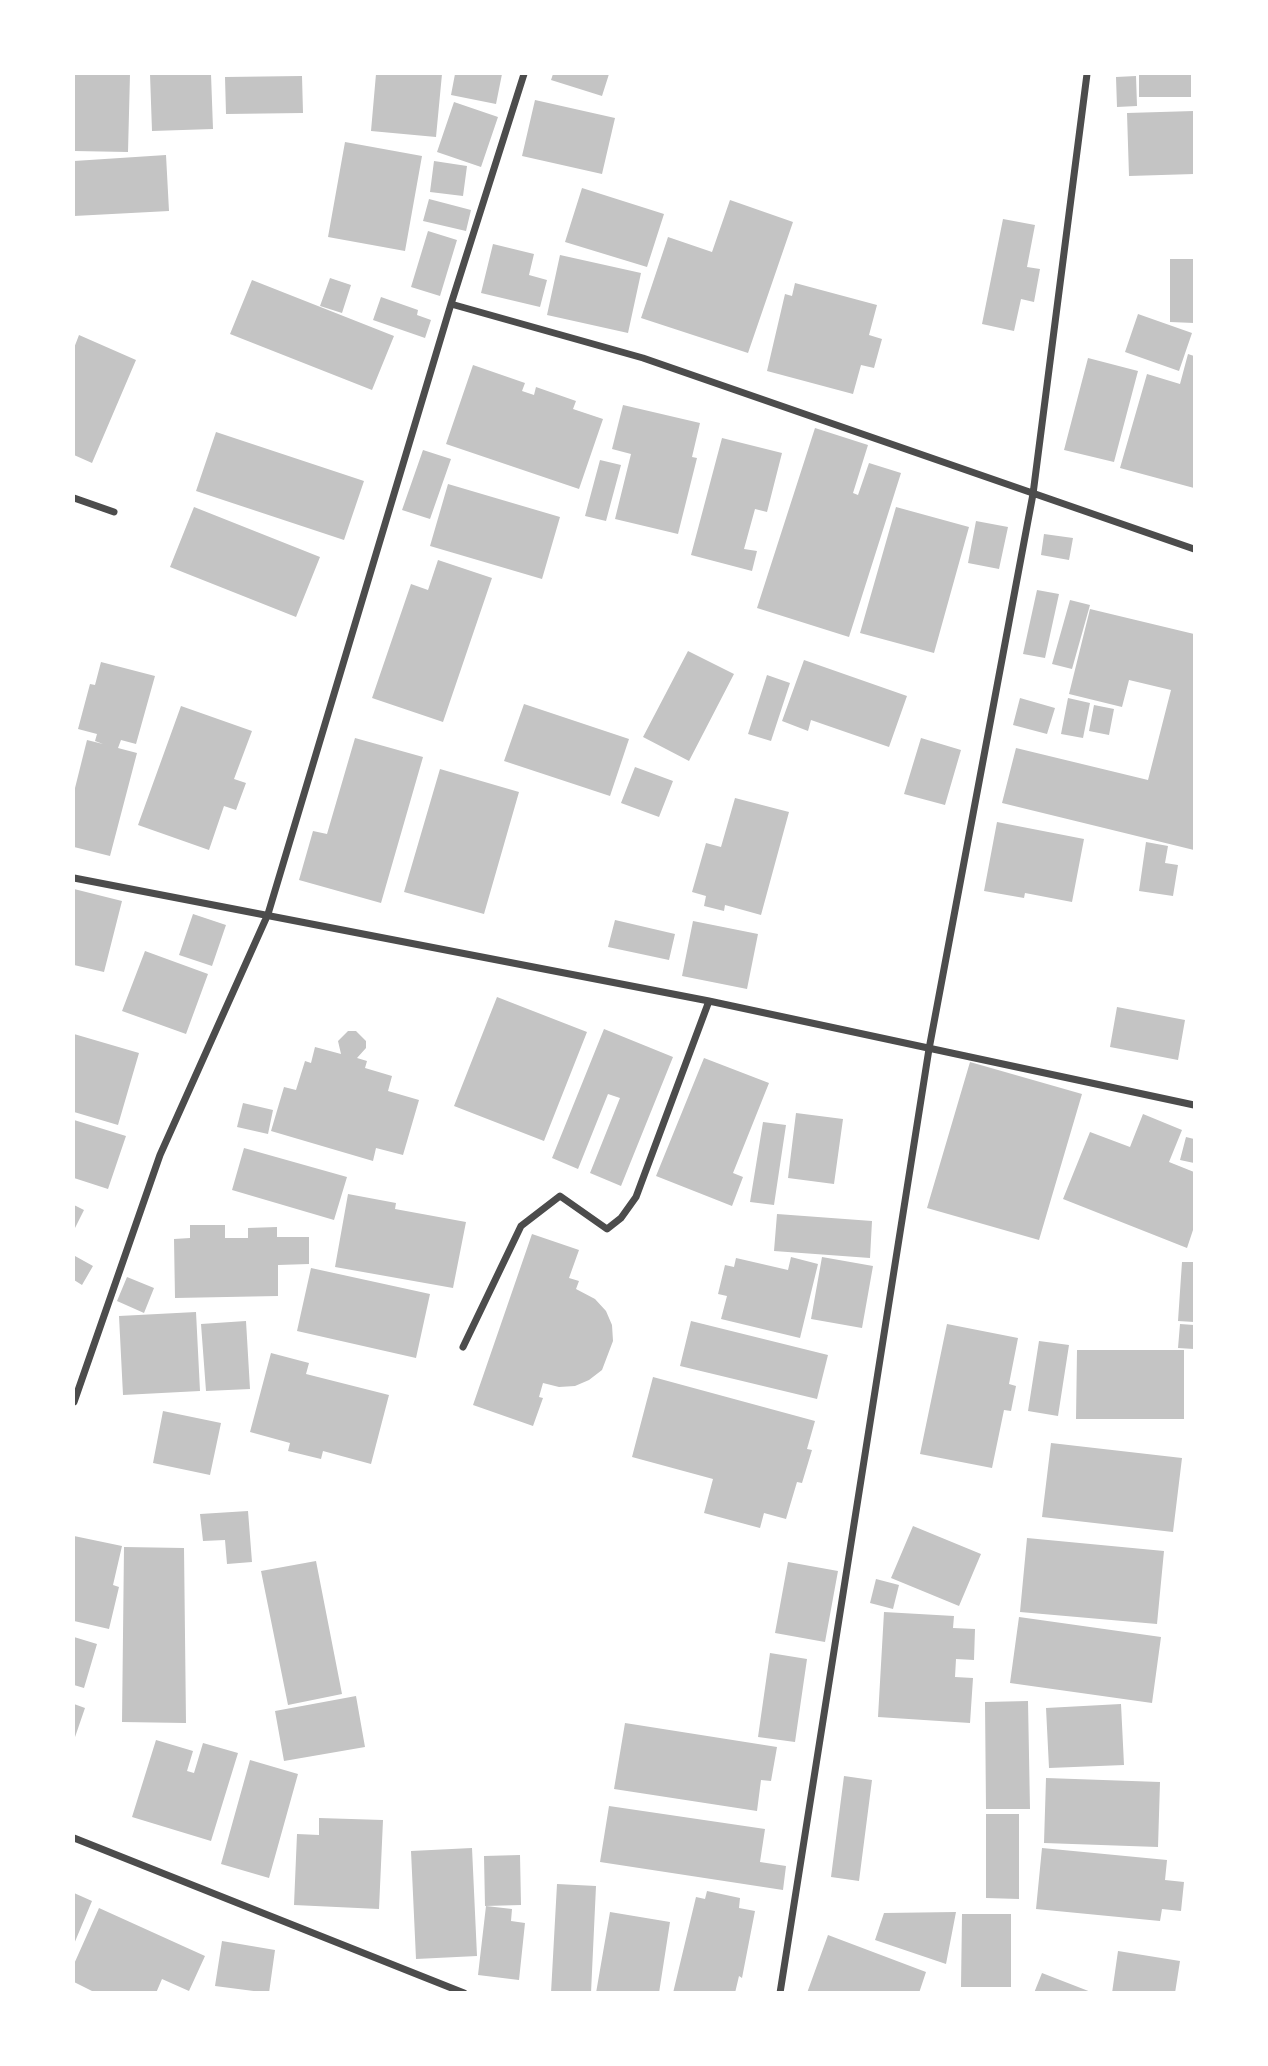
<!DOCTYPE html>
<html>
<head>
<meta charset="utf-8">
<style>
	body { margin:0 }
	#map { position:relative; width:1268px; height:2066px; overflow:hidden; background:#fff; font-family:Karla,sans-serif }
	canvas { display:block }
	.frame { position:absolute; inset:0; border:75px solid #fff; pointer-events:none }
</style>
</head>
<body>
<div id="map">
<canvas width="1268" height="2066"></canvas>
<div class="frame"></div>
</div>
<script>
const ctx = document.querySelector('canvas').getContext('2d');
ctx.lineJoin = 'round';
function paint(path, color) { ctx.fillStyle = color; ctx.fill(path, 'evenodd'); }
const toPath = rows => new Path2D(rows.map(r => 'M' + r).join(''));
function trace(path, color, width, dash) { ctx.strokeStyle = color; ctx.lineWidth = width; ctx.lineCap = dash ? 'butt' : 'round'; ctx.setLineDash(dash || []); ctx.stroke(path); }
paint(toPath([
	[74,74,130,74,128,152,74,151],
	[150,74,211,74,213,129,152,131],
	[376,74,442,74,436,137,371,131],
	[455,74,502,74,496,104,451,95],
	[553,74,609,74,602,96,551,80],
	[1139,74,1191,74,1191,97,1139,97],
	[302,76,303,113,226,114,225,77],
	[1136,76,1137,106,1117,107,1116,77],
	[535,100,615,118,602,174,522,156],
	[454,102,498,117,481,167,437,152],
	[1194,111,1194,174,1129,176,1127,113],
	[345,142,422,156,405,251,328,237],
	[166,155,169,211,74,216,74,161],
	[434,161,467,166,463,196,430,192],
	[582,188,664,214,647,267,565,242],
	[429,199,471,210,466,231,423,221],
	[730,200,793,222,748,353,641,318,668,237,712,252],
	[1003,219,1035,225,1027,267,1040,269,1034,302,1021,299,1014,331,982,324],
	[428,231,457,240,440,296,411,287],
	[493,244,534,254,529,275,547,280,540,307,481,293],
	[560,255,641,273,628,333,547,315],
	[1170,259,1194,259,1194,323,1170,322],
	[330,278,351,285,342,313,320,306],
	[252,280,394,336,372,390,230,334],
	[795,283,877,305,869,335,882,339,874,368,861,365,853,394,767,371,785,294,792,296],
	[381,297,418,310,417,315,431,320,425,338,373,320],
	[1138,314,1192,333,1179,371,1125,352],
	[79,335,136,360,92,463,74,455,74,348],
	[1188,354,1194,356,1194,488,1120,468,1147,374,1180,384],
	[1088,358,1138,371,1114,462,1064,450],
	[473,365,525,383,522,391,534,395,536,387,576,401,573,409,603,419,579,489,446,444],
	[623,405,700,423,692,457,697,458,678,534,615,519,631,454,612,449],
	[815,428,868,445,853,493,858,495,869,463,901,473,849,637,757,608],
	[216,432,364,481,344,540,196,491],
	[722,438,782,453,767,512,755,509,744,549,757,551,752,571,691,555],
	[423,450,451,459,430,519,402,510],
	[600,460,621,465,606,521,585,516],
	[448,484,560,517,542,579,430,546],
	[194,507,320,557,296,617,170,567],
	[896,507,969,527,934,653,860,633],
	[976,521,1008,527,999,569,968,563],
	[1044,534,1073,538,1069,560,1041,555],
	[438,560,492,578,443,722,372,698,411,584,428,590],
	[1037,590,1059,594,1045,658,1023,654],
	[1070,600,1090,605,1072,669,1052,664],
	[1090,609,1194,634,1194,850,1002,803,1016,748,1148,780,1171,690,1129,680,1122,707,1069,694],
	[688,651,734,674,689,761,643,737],
	[804,660,907,696,889,747,811,720,808,731,782,721],
	[101,662,155,676,136,744,121,740,118,748,137,753,110,856,74,847,74,792,87,740,103,744,95,741,97,734,78,729,90,684,95,685],
	[767,675,790,683,771,741,748,734],
	[1020,698,1055,708,1047,734,1013,725],
	[1068,698,1090,703,1083,738,1061,734],
	[524,704,629,739,610,796,504,761],
	[1094,705,1114,709,1109,735,1089,731],
	[181,706,252,731,234,779,246,783,236,810,224,806,209,850,138,825],
	[355,738,423,757,381,903,299,880,313,831,327,834],
	[921,738,961,750,945,805,904,794],
	[635,767,673,781,659,817,621,803],
	[440,769,519,792,484,914,404,892],
	[735,798,789,812,761,915,725,905,724,911,704,906,706,896,692,892,706,843,721,847],
	[997,822,1084,839,1072,902,1025,893,1024,898,984,891],
	[1146,842,1168,846,1165,863,1178,865,1173,896,1139,891],
	[74,889,122,901,104,972,74,965],
	[193,914,226,925,212,966,179,955],
	[615,920,675,934,669,960,608,947],
	[693,921,758,934,747,989,682,976],
	[145,951,208,974,186,1034,122,1011],
	[497,997,587,1032,544,1141,454,1106],
	[1117,1007,1185,1020,1178,1060,1110,1047],
	[604,1029,673,1057,621,1186,590,1173,620,1098,608,1094,578,1169,552,1158],
	[348,1031,356,1031,366,1041,366,1048,357,1058,367,1061,365,1068,392,1076,388,1091,419,1100,403,1155,376,1148,373,1161,271,1131,284,1087,296,1090,305,1061,311,1063,315,1047,341,1054,338,1041],
	[74,1034,139,1053,118,1125,74,1112],
	[704,1058,769,1083,733,1173,743,1177,732,1206,656,1176],
	[970,1062,1082,1094,1039,1240,927,1208],
	[243,1103,273,1110,268,1134,237,1127],
	[796,1113,843,1119,834,1184,788,1178],
	[1143,1114,1182,1130,1169,1162,1194,1172,1194,1227,1187,1248,1063,1199,1090,1132,1130,1147],
	[74,1120,126,1136,108,1189,74,1178],
	[763,1122,786,1125,774,1205,750,1202],
	[1186,1137,1194,1139,1194,1163,1180,1160],
	[244,1148,347,1177,334,1220,232,1190],
	[348,1194,396,1203,395,1209,466,1222,453,1288,335,1267],
	[74,1205,84,1210,74,1230],
	[777,1214,872,1221,870,1258,774,1251],
	[190,1225,225,1225,225,1238,248,1238,248,1228,277,1227,277,1237,309,1237,309,1264,278,1265,278,1296,175,1298,174,1239,190,1238],
	[532,1234,579,1250,569,1278,579,1281,576,1289,595,1299,606,1311,612,1325,613,1341,602,1370,589,1380,575,1386,559,1387,543,1383,539,1397,543,1398,533,1426,473,1405],
	[75,1256,93,1266,82,1285,74,1280],
	[791,1257,818,1264,800,1338,721,1319,727,1296,718,1294,725,1265,734,1267,736,1258,788,1270],
	[822,1257,873,1266,862,1328,811,1319],
	[1182,1262,1194,1262,1194,1322,1178,1321],
	[311,1268,430,1294,416,1358,297,1331],
	[127,1277,154,1288,144,1313,117,1301],
	[196,1312,200,1391,123,1395,119,1316],
	[246,1321,250,1389,206,1391,201,1324],
	[691,1321,828,1355,817,1399,680,1366],
	[947,1324,1018,1338,1009,1384,1016,1386,1011,1411,1004,1410,992,1468,920,1454],
	[1180,1324,1194,1325,1194,1349,1178,1348],
	[1039,1341,1069,1345,1058,1416,1028,1411],
	[1077,1350,1184,1350,1184,1419,1076,1419],
	[271,1353,309,1363,306,1374,389,1395,371,1464,323,1451,321,1459,288,1451,290,1443,250,1432],
	[653,1377,815,1421,807,1449,812,1450,802,1483,797,1482,786,1519,764,1513,760,1528,704,1513,713,1479,632,1457],
	[163,1411,221,1423,210,1475,153,1463],
	[1051,1443,1182,1458,1173,1532,1042,1517],
	[248,1511,252,1562,227,1564,225,1540,203,1541,200,1514],
	[913,1526,981,1554,959,1606,891,1578],
	[74,1536,122,1546,113,1585,119,1587,109,1629,74,1621],
	[1027,1538,1164,1551,1157,1624,1020,1612],
	[124,1547,184,1548,186,1723,122,1722],
	[316,1561,342,1694,288,1705,261,1571],
	[788,1562,838,1571,825,1642,775,1633],
	[876,1579,899,1585,893,1609,870,1603],
	[884,1612,954,1616,953,1628,975,1629,974,1660,956,1659,955,1677,973,1678,970,1723,878,1717],
	[1019,1617,1161,1637,1152,1703,1010,1683],
	[74,1637,97,1644,84,1688,74,1685],
	[770,1653,807,1659,795,1742,758,1737],
	[356,1696,365,1747,284,1761,275,1711],
	[1028,1701,1030,1809,986,1809,985,1702],
	[74,1704,85,1708,74,1740],
	[1121,1704,1124,1765,1049,1768,1046,1708],
	[625,1723,777,1747,771,1781,761,1780,757,1811,614,1789],
	[156,1740,193,1751,187,1771,194,1773,203,1743,238,1753,211,1841,132,1817],
	[250,1760,298,1774,269,1878,221,1864],
	[844,1776,872,1780,859,1881,831,1877],
	[1046,1778,1160,1782,1158,1847,1044,1843],
	[609,1806,765,1829,760,1862,786,1866,783,1890,600,1862],
	[986,1814,1019,1814,1019,1899,986,1898],
	[319,1818,383,1820,379,1909,294,1905,297,1834,319,1835],
	[472,1848,477,1956,416,1959,411,1851],
	[1042,1848,1167,1860,1165,1880,1184,1882,1181,1911,1162,1909,1160,1921,1036,1909],
	[520,1855,521,1905,485,1906,484,1856],
	[557,1884,596,1886,591,1993,551,1993],
	[707,1891,740,1898,739,1908,755,1911,742,1978,739,1976,735,1993,673,1993,696,1897,705,1899],
	[74,1893,92,1901,74,1944],
	[486,1906,512,1909,511,1921,525,1923,519,1980,478,1975],
	[99,1908,205,1956,189,1991,162,1979,156,1993,96,1993,74,1982,74,1964],
	[610,1912,670,1922,659,1993,596,1993],
	[956,1912,946,1964,875,1940,884,1913],
	[962,1914,1011,1914,1011,1987,961,1987],
	[828,1935,926,1972,919,1993,807,1993],
	[222,1941,275,1950,269,1993,215,1986],
	[1118,1951,1180,1961,1175,1993,1112,1993],
	[1042,1973,1091,1992,1091,1993,1034,1993]
]), '#c4c4c4');
trace(toPath([
	[451,304,643,358,1194,549],
	[74,498,114,512],
	[74,878,709,1001,1194,1105],
	[463,1347,521,1226,560,1196,607,1229,621,1218,636,1197,709,1001],
	[74,1402,160,1155,268,914,451,304,524,74],
	[74,1838,464,1993],
	[780,1993,929,1049,1033,494,1087,74]
]), '#4c4c4c', 7);
</script>
</body>
</html>
